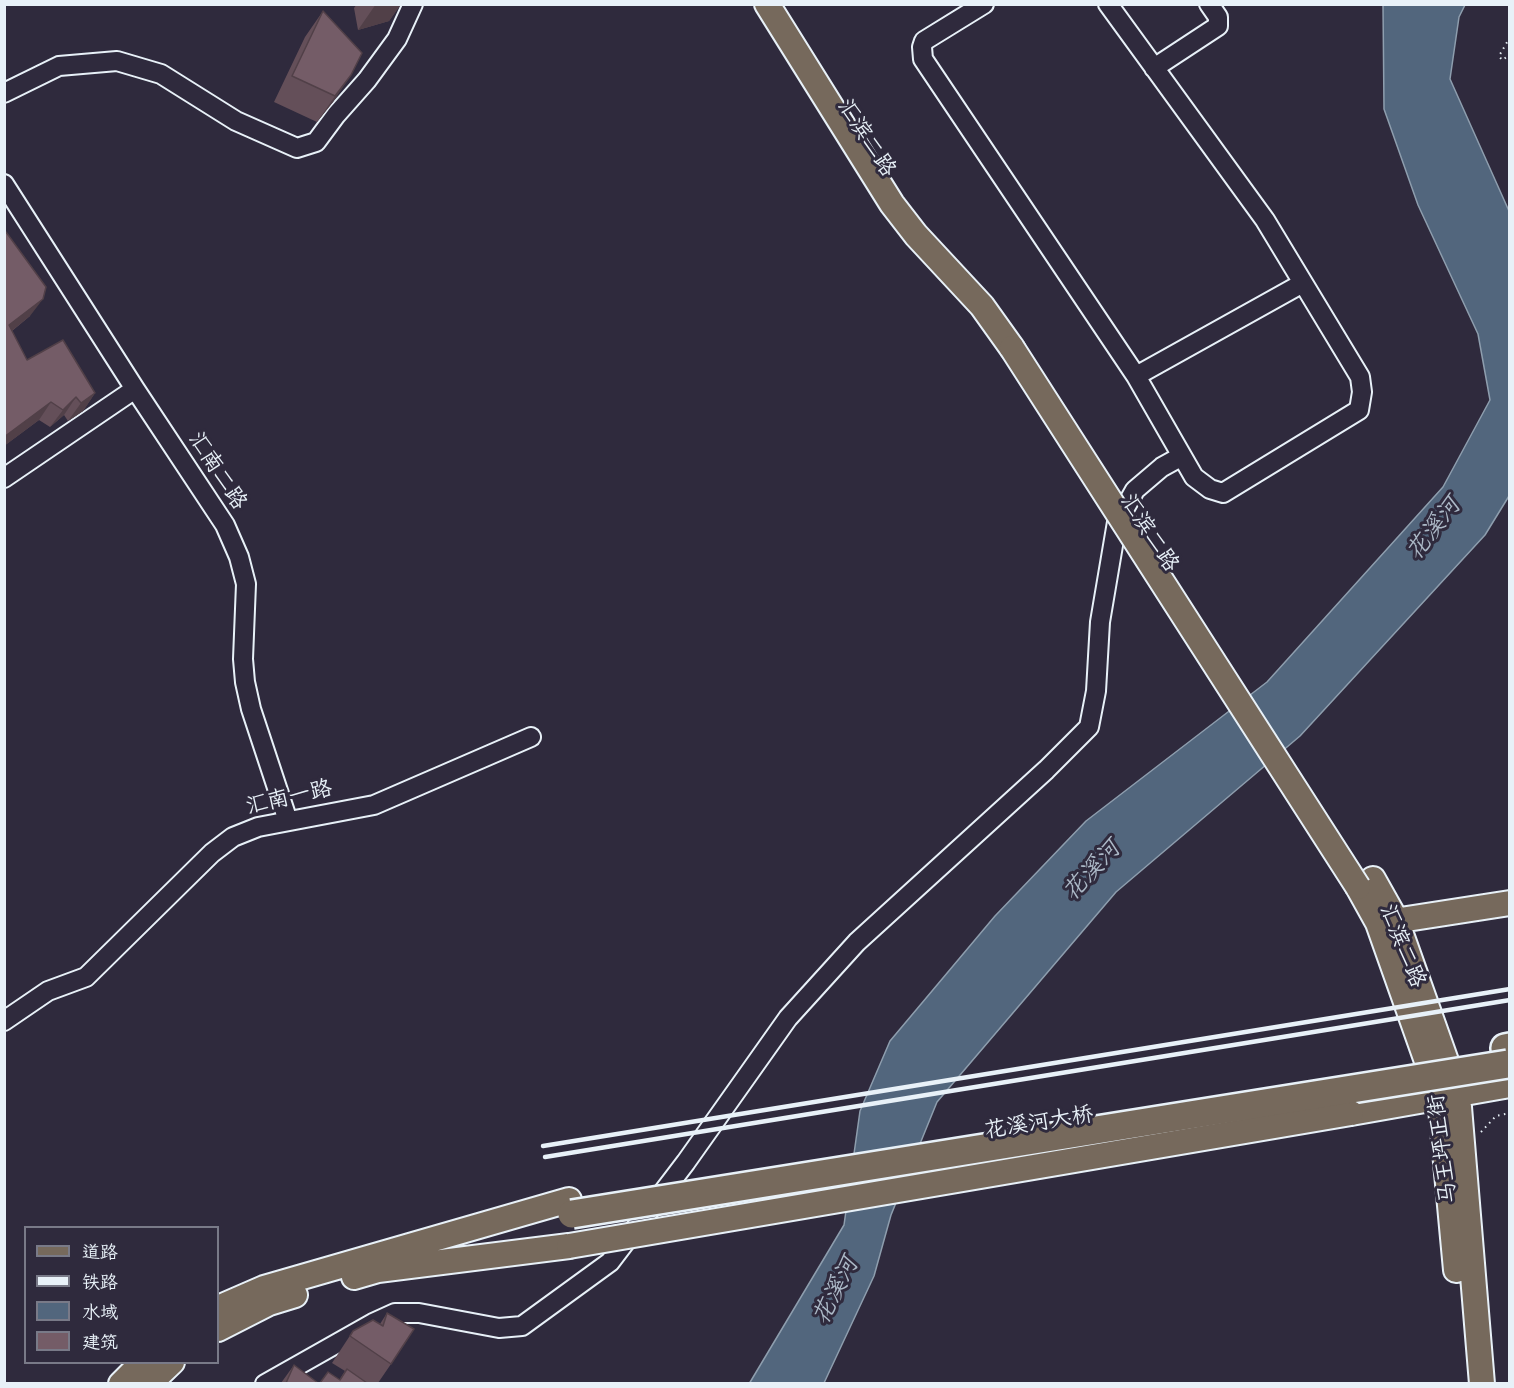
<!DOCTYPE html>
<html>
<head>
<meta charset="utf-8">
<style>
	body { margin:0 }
	#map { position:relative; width:1514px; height:1388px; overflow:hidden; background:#2f2a3d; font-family:"Shantell Sans","LXGW WenKai TC",sans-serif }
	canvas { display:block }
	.frame { position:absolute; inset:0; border:6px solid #e8f1f8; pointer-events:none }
	.legend { position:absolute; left:24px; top:1226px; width:195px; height:138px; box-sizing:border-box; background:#2f2a3d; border:2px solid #797a88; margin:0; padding:8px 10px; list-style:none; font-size:18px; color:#e8f1f8 }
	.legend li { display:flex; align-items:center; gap:12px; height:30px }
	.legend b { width:30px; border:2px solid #797a88 }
</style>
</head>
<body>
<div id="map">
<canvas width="1514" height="1388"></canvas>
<div class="frame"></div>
<ul class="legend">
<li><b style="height:8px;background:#76695c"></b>道路</li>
<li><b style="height:8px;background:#e8f1f8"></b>铁路</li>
<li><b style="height:16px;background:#52667d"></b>水域</li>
<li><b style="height:16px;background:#745c67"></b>建筑</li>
</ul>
</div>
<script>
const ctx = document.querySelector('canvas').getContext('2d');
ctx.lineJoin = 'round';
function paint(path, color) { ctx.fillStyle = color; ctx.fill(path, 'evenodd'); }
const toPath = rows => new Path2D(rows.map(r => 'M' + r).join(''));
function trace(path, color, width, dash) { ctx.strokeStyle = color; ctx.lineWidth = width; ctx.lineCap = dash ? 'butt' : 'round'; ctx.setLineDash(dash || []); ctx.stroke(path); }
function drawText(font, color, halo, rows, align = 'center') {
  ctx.font = font + ' "Shantell Sans","LXGW WenKai TC",sans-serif'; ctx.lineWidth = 6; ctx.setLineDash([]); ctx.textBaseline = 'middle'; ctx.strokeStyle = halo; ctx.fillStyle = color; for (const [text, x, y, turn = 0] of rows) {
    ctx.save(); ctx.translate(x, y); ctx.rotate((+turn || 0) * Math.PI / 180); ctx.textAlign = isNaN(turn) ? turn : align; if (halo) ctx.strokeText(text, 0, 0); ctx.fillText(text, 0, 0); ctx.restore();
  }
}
const water = toPath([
	[1383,5,1465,5,1459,17,1450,79,1509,211,1509,496,1485,535,1300,736,1116,892,937,1102,891,1215,874,1276,824,1383,749,1384,844,1225,860,1111,890,1041,995,916,1086,821,1267,682,1443,487,1490,400,1478,334,1418,205,1384,109,1383,5]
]);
paint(water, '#52667d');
trace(water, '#8e9eae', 1.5);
const minor = toPath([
	[984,4,924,41,922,47,923,59,1136,376,1194,477,1210,489,1223,493,1359,410,1362,392,1360,377,1265,220,1108,4],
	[1154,68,1218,26,1218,17,1209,4],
	[4,93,59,66,117,61,161,74,236,121,297,148,316,142,336,115,367,80,397,39,413,4],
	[4,184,135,389,225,525,239,557,246,584,243,659,245,682,251,709,288,821],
	[1136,376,1303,283],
	[4,478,135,389],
	[4,1021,48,991,86,977,212,853,233,837,258,827,374,805,531,737],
	[265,1384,373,1323,395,1313,419,1313,499,1328,522,1326,610,1262,686,1162,788,1018,857,942,1046,770,1089,727,1096,691,1100,622,1117,522,1135,490,1162,467,1182,456]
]);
const major = toPath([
	[767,4,892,204,916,235,982,306,1012,348],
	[1373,879,1396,920,1458,1095,1482,1384],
	[1358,887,1378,923,1440,1098,1456,1270],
	[1381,923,1510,903],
	[1351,1113,1510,1085],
	[354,1277,378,1270,569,1246],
	[218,1308,264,1288,569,1200],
	[218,1329,269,1303,295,1295],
	[121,1384,143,1362],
	[149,1384,172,1362]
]);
const highway = toPath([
	[1505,1048,1510,1047]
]);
trace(minor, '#e8f1f8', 22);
trace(major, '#e8f1f8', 28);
trace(highway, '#e8f1f8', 32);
trace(toPath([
	[1510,37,1499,56,1502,60,1510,55],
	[1481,1132,1496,1116,1510,1113]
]), '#e8f1f8', 2, [1.5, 4.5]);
trace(minor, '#2f2a3d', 18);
trace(major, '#76695c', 24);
trace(highway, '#76695c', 27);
trace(toPath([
	[543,1146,1510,989],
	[545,1157,1510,1000]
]), '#e8f1f8', 4.5);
const majorBridge = toPath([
	[1012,348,1358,887],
	[569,1246,1351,1113]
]);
const highwayBridge = toPath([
	[572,1214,1508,1064]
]);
trace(majorBridge, '#e8f1f8', 28, []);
trace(highwayBridge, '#e8f1f8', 32, []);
trace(majorBridge, '#76695c', 24);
trace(highwayBridge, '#76695c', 27);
paint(toPath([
	[357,4,401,4,389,21,358,30,354,8],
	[323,11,362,53,333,102,317,122,274,102,305,37],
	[4,232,30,316,12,331,27,360,95,393,83,411,68,421,64,415,50,427,39,420,4,446],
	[387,1313,391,1364,378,1383,320,1383,340,1379,345,1371,332,1363,353,1331,380,1324],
	[294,1365,318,1383,281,1383]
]), '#644f59');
paint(toPath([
	[376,4,401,4,389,21,358,30],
	[351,75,333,102,317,122,335,96],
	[43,299,30,316,4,337,9,325],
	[95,393,83,411,68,421,81,403],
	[76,397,64,415,50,427,63,410],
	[51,402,39,420,4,446,4,437]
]), '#514048');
const building = toPath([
	[323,11,362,53,351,75,335,96,292,76,323,11],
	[4,232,6,232,46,287,43,299,9,325,27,360,63,340,95,393,81,403,76,397,63,410,51,402,4,437,4,232],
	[387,1313,414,1329,391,1364,350,1336,353,1331,373,1320,383,1326,387,1313],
	[294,1365,318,1383,286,1383,294,1365],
	[347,1369,367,1383,320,1383,328,1372,340,1380,347,1369]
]);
paint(building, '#745c67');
trace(building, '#514048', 1.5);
drawText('22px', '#e8f1f8', '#2f2a3d', [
	["汇滨二路",866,138,57],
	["汇南二路",217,471,57],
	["汇滨二路",1149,533,57],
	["汇南一路",289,798,-13],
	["汇滨二路",1402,946,68],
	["花溪河大桥",1039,1123,-9],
	["马王坪正街",1443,1149,-97]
]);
drawText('italic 24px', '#acb9c7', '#2f2a3d', [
	["花溪河",1434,529,-52],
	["花溪河",1092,871,-47],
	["花溪河",836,1291,-63]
]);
</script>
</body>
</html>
